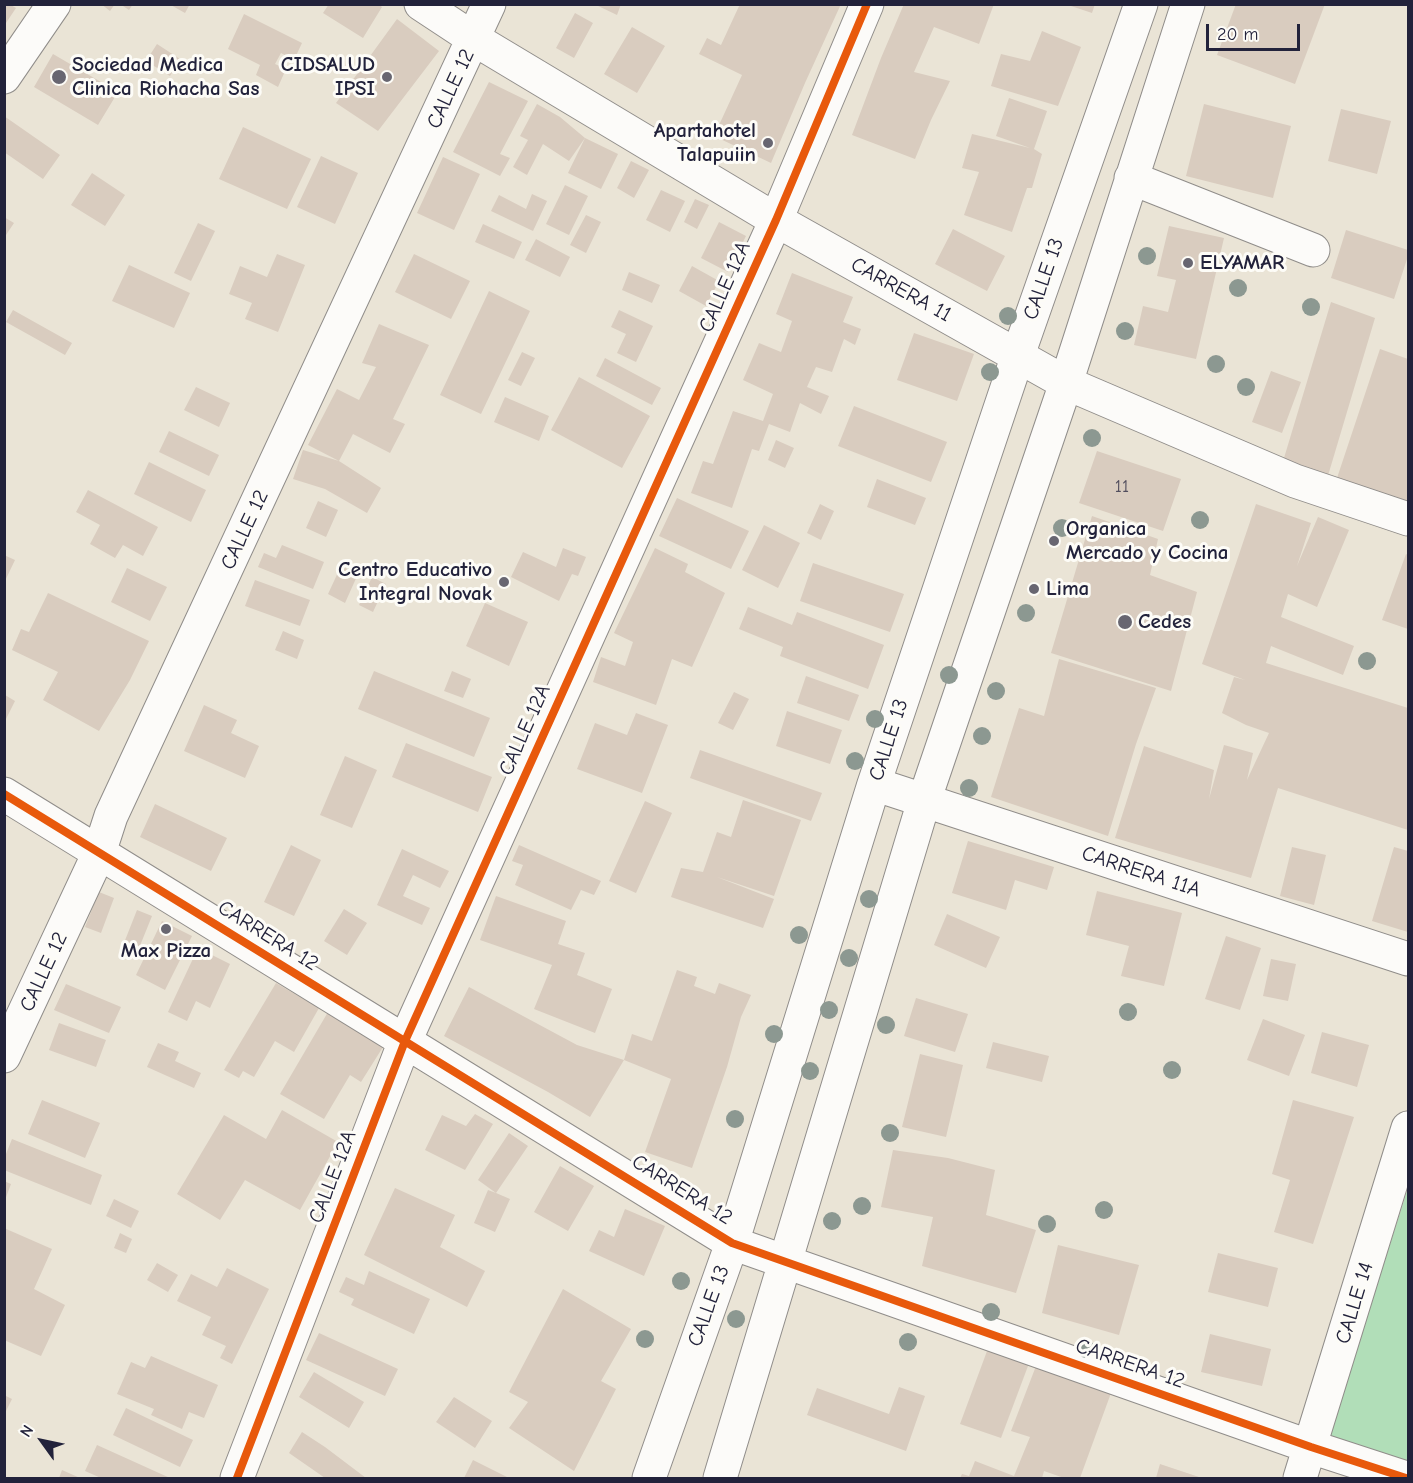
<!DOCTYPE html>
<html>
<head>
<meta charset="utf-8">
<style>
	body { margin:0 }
	#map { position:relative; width:1413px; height:1483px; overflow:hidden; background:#eae4d6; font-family:"Comic Neue",sans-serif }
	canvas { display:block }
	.frame { position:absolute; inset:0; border:6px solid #22223b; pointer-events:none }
	.north { position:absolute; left:12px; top:1411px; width:60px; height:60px; -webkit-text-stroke:4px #fdfcf7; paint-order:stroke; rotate:303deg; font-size:16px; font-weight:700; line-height:24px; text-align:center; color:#22223b }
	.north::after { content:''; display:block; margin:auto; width:21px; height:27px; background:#22223b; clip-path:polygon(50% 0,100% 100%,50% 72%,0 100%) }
	.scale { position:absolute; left:1206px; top:24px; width:94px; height:27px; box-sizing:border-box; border:3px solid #22223b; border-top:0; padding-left:8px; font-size:18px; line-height:21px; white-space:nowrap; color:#22223b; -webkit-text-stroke:4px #fdfcf7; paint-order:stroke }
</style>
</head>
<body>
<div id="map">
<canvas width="1413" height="1483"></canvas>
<div class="frame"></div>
<div class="north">N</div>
<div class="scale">20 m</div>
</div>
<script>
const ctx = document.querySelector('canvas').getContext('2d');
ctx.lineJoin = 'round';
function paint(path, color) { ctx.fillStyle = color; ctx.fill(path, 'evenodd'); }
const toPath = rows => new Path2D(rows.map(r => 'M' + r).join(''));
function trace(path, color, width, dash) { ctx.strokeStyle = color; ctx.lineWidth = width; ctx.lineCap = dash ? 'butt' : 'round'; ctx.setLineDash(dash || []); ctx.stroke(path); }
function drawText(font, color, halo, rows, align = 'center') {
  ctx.font = font + ' "Comic Neue",sans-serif'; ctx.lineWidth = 6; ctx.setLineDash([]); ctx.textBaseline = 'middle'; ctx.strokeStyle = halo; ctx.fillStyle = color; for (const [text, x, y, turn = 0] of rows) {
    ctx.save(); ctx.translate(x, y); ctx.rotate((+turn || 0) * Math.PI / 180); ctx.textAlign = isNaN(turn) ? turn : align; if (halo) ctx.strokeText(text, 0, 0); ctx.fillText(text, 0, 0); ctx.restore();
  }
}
paint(toPath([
	[1408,1188,1408,1462,1328,1438]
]), '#b1deb8');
paint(toPath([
	[4,4,9,4,16,8,4,26],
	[101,4,115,4,110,11],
	[120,4,133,4,129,10],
	[169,4,190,4,185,13],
	[329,4,378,4,382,7,363,38,323,13],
	[594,4,621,4,617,15],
	[740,4,841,4,805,83,771,163,714,136,742,75,699,54,707,38,721,45],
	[904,4,994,4,979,44,934,27,914,72,950,81,931,120,915,159,852,135,881,58],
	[1065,4,1095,4,1092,13],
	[1236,4,1325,4,1295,84,1217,55],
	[575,13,593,23,574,58,556,48],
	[244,14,302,43,294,60,281,53,275,64,286,69,278,87,256,75,260,65,228,49],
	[397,19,439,51,378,131,336,103],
	[632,27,665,46,637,93,604,74],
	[1042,31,1081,47,1058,106,991,86,1001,54,1030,61],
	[157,44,180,59,170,76,146,61],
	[53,54,118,92,98,125,34,87],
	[489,82,528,101,500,154,510,158,500,176,453,152],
	[1009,98,1047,111,1034,149,1042,154,1032,188,1027,188,1012,232,964,215,979,172,962,168,972,134,1030,148,996,136],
	[537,104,560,117,585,138,569,161,543,144,527,175,513,167,528,140,520,136],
	[1204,104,1291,126,1273,198,1186,176],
	[1341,109,1391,121,1377,174,1328,161],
	[4,116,60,155,43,179,4,152],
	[243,127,311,159,287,209,219,179],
	[585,138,618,154,601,189,568,173],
	[321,156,358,173,335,224,297,207],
	[443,157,480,174,454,230,417,213],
	[631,161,649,170,634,198,617,188],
	[92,173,125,195,105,226,71,205],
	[565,185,588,196,569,235,546,224],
	[661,190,685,201,670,232,646,220],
	[532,194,547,201,533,231,491,211,499,195,526,209],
	[695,199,709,205,697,229,684,222],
	[586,215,601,222,586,253,570,245],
	[4,217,14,223,4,238],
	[719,222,746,236,728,272,701,258],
	[198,223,215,231,191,281,174,273],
	[483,224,522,242,514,259,475,242],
	[1169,226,1224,238,1196,359,1134,345,1143,306,1168,312,1176,280,1157,276],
	[953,229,1005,256,987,291,935,264],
	[1346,230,1408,250,1408,256,1394,299,1331,278],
	[536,239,570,257,560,277,525,260],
	[277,254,305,265,278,332,245,319,252,303,229,294,240,266,267,277],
	[414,254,470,281,451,319,395,292],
	[129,265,190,293,174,328,112,301],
	[692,266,719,281,706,306,679,291],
	[629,272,660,285,652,303,622,290],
	[792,273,853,297,843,322,861,329,855,345,844,339,832,372,816,367,807,387,829,396,821,414,800,403,790,432,769,424,759,451,752,449,732,508,691,493,703,461,713,464,733,411,763,421,773,394,743,380,759,343,781,352,792,321,776,314],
	[489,291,530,311,481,414,440,395],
	[1331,302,1375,318,1327,479,1284,458],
	[13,310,72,343,65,355,6,322],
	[619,310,653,326,636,362,617,353,626,334,611,327],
	[379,324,429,345,393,419,405,424,390,453,353,434,339,461,308,445,337,389,359,400,376,367,362,363],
	[914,333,974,354,957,401,897,380],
	[1380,349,1408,359,1408,505,1336,481],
	[522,352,535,358,521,386,508,380],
	[605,358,661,388,652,405,596,376],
	[1271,371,1301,382,1282,433,1252,422],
	[579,377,650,416,622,468,551,430],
	[196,387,230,403,219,427,184,410],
	[505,397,549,416,539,441,494,422],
	[854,406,947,442,931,482,838,446],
	[169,431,219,455,209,476,159,452],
	[776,440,794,448,785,468,768,460],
	[303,450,339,461,381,488,367,513,325,489,293,479],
	[1097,451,1181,479,1163,531,1079,503],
	[149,462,206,490,191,522,134,494],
	[877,479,926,498,915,525,867,507],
	[88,490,158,527,143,556,123,545,115,558,90,544,100,525,76,512],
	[677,498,749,531,731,569,659,536],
	[318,501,338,510,326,537,306,528],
	[820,504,834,511,821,540,807,533],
	[1256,504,1311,523,1297,566,1318,517,1349,530,1317,607,1288,594,1281,617,1354,646,1343,675,1271,646,1266,663,1408,708,1408,830,1278,788,1251,878,1115,838,1144,746,1214,770,1209,799,1224,745,1253,753,1247,780,1269,733,1246,725,1222,713,1234,677,1245,680,1202,664],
	[1092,516,1158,539,1150,575,1197,592,1171,691,1051,653],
	[764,525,800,543,778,588,742,570],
	[282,545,324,562,313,589,258,567,264,553,276,558],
	[563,548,586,557,578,576,572,574,559,601,511,577,523,552,556,567],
	[655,548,688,564,685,572,725,593,692,667,672,659,656,705,593,682,601,657,625,666,633,642,614,633],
	[1406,554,1408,555,1408,629,1382,620],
	[4,555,15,560,4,583],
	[813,563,904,594,890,632,800,601],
	[341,566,358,574,345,603,328,594],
	[127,568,167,587,150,621,111,602],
	[372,577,386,584,373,612,359,605],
	[255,580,310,600,300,626,245,606],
	[48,593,149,641,130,680,99,731,43,700,58,672,12,650,21,629,29,632],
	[485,603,528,622,509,666,466,646],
	[748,607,792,625,797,612,884,645,868,689,780,656,783,647,739,629],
	[283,631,304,640,297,659,275,650],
	[1059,659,1156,688,1136,744,1108,836,991,797,1019,708,1044,716],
	[374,671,490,718,474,757,358,709],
	[452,671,471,679,463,698,444,691],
	[806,676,859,695,849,721,797,703],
	[734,692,749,699,733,730,718,723],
	[5,695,15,701,5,721],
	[204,705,237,720,231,733,259,746,245,778,184,751],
	[787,711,842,730,830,764,776,746],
	[636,713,668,725,642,793,577,769,595,723,627,735],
	[406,743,492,777,478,812,392,777],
	[700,750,822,793,811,821,690,778],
	[345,756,377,770,352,828,320,815],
	[743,800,801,820,774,896,717,877,774,899,763,928,671,897,681,868,703,872,717,832,731,837],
	[645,801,672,813,636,893,609,881],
	[155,804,227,838,211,871,140,837],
	[968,841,1054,867,1047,890,1015,880,1006,910,952,893],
	[291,845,321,860,294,916,264,902],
	[519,845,601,881,594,895,581,890,571,910,515,885,523,865,512,861],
	[1292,847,1326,855,1314,905,1280,896],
	[1394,847,1408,851,1408,932,1372,921],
	[402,849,449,871,440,888,413,875,403,896,430,908,422,925,377,905],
	[1097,891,1182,913,1164,986,1121,976,1129,946,1086,935],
	[99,892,114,898,101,933,85,927],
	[496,896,566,921,558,944,585,953,577,975,612,989,595,1033,534,1009,552,965,480,940],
	[344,909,367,923,347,955,324,941],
	[137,910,152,916,135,958,120,953],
	[947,914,1000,937,986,968,934,945],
	[162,921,192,936,165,990,136,975],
	[1226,936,1261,948,1240,1010,1205,999],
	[198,948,230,964,210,1008,196,1001,187,1021,168,1012],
	[1271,959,1296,964,1288,1001,1263,996],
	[677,970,697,977,694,986,715,994,719,983,751,995,741,1017,727,1067,692,1168,645,1152,671,1079,624,1060,632,1034,652,1041],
	[276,983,319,1008,294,1052,275,1041,254,1077,243,1071,239,1078,224,1070],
	[66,984,121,1007,109,1033,54,1010],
	[469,987,577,1045,624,1060,590,1117,548,1092,444,1036],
	[916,998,968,1014,955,1052,904,1036],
	[328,1012,383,1047,361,1082,350,1075,324,1119,280,1094],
	[1263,1019,1305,1035,1289,1076,1247,1060],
	[59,1023,106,1040,96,1067,49,1050],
	[1322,1032,1369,1045,1357,1087,1311,1073],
	[993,1042,1049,1056,1042,1082,986,1068],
	[158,1043,179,1052,175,1061,201,1073,194,1088,147,1067],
	[920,1054,963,1065,946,1137,902,1127],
	[42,1100,100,1123,85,1158,28,1134],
	[1293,1100,1354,1117,1313,1244,1274,1232,1290,1180,1272,1174],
	[282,1110,338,1142,300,1210,245,1180,220,1220,177,1194,224,1115,266,1139],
	[475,1114,493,1124,465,1170,425,1150,442,1115,466,1126],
	[509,1133,528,1146,496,1193,510,1199,495,1232,474,1223,488,1190,496,1193,478,1180],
	[12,1139,102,1175,91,1205,4,1170,4,1159],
	[893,1150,948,1158,995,1170,986,1215,1036,1230,1016,1293,922,1266,933,1217,881,1207],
	[560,1166,594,1186,568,1231,534,1212],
	[4,1181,11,1184,5,1200,4,1200],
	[395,1188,455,1215,440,1247,485,1271,467,1307,364,1255],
	[114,1199,139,1211,131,1228,106,1216],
	[625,1209,665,1226,644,1276,589,1251,599,1230,614,1237],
	[4,1228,52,1249,34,1289,65,1305,41,1356,4,1340],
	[120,1233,132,1239,126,1253,114,1248],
	[1058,1245,1139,1265,1119,1335,1042,1313],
	[1218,1253,1278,1268,1268,1307,1208,1292],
	[157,1263,178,1275,168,1292,147,1280],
	[227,1268,269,1289,232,1364,220,1358,226,1346,202,1335,211,1317,177,1301,191,1274,217,1287],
	[369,1271,430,1299,414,1334,351,1305,354,1299,339,1292,346,1277,364,1285],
	[563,1289,631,1329,601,1381,616,1389,574,1471,509,1428,528,1402,509,1392],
	[319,1333,398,1369,385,1396,306,1360],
	[1210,1334,1271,1349,1262,1386,1201,1372],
	[990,1343,1031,1358,1001,1438,960,1424],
	[151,1356,218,1385,204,1418,189,1412,182,1429,151,1415,154,1409,117,1394,131,1362,145,1368],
	[1036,1366,1111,1393,1080,1478,1064,1478,1044,1471,1042,1478,960,1478,962,1474,969,1476,975,1461,1014,1476,1030,1437,1011,1431],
	[314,1372,364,1402,349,1428,299,1397],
	[899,1387,925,1396,906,1451,807,1415,817,1388,889,1414],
	[4,1395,12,1399,4,1415],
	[454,1397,492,1421,475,1448,436,1422],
	[126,1408,193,1440,180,1467,113,1435],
	[302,1432,325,1447,366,1478,325,1478,289,1453],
	[97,1445,170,1478,101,1478,85,1471],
	[473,1460,509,1478,464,1478],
	[1160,1464,1202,1478,1156,1478],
	[62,1470,80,1478,59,1478]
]), '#d9ccbf');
const street = toPath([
	[421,4,474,39,776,220,1066,383,1295,481,1408,519],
	[4,77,54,4],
	[1131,178,1313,250],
	[874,784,1408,959],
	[4,794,732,1243,1311,1447,1406,1478],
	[4,1056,99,853,111,816,489,4],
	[237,1478,405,1041,776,220,867,4],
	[649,1478,732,1243,874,784,1018,355,1141,4],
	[720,1478,924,801,1066,383,1188,4],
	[1300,1478,1408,1128]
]);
trace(street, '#908d8a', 35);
trace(street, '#fcfbf9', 33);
trace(toPath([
	[4,794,732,1243,1311,1447,1406,1478],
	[237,1478,405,1041,776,220,867,4]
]), '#e8590c', 8);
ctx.fillStyle = '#8c9891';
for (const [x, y] of [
	[1147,256],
	[1238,288],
	[1311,307],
	[1008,316],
	[1125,331],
	[1216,364],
	[990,372],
	[1246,387],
	[1092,438],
	[1200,520],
	[1062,528],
	[1026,613],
	[1367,661],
	[949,675],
	[996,691],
	[875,719],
	[982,736],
	[855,761],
	[969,788],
	[869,899],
	[799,935],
	[849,958],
	[829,1010],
	[1128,1012],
	[886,1025],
	[774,1034],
	[1172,1070],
	[810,1071],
	[735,1119],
	[890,1133],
	[862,1206],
	[1104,1210],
	[832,1221],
	[1047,1224],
	[681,1281],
	[991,1312],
	[736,1319],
	[645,1339],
	[908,1342],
	[1086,1349]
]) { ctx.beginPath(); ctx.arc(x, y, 9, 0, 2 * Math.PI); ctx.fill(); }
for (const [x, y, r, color] of [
	[59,77,8,"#686671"],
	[387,77,6,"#686671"],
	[768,143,6,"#686671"],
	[1188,263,6,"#686671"],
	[1054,541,6,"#686671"],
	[504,582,6,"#686671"],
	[1034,589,6,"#686671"],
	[1125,622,8,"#686671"],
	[166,929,6,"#686671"]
]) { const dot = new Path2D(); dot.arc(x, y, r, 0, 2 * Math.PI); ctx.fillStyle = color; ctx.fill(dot); trace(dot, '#fdfcf7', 2); }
drawText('18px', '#514d5d', null, [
	["11",1122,487]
]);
drawText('bold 21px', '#22223b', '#fdfcf7', [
	["Sociedad Medica",72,65],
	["Clinica Riohacha Sas",72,89],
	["CIDSALUD",375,65,"right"],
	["IPSI",375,89,"right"],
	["Apartahotel",756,131,"right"],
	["Talapuiin",756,155,"right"],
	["ELYAMAR",1200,263],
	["Organica",1066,529],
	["Mercado y Cocina",1066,553],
	["Centro Educativo",492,570,"right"],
	["Integral Novak",492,594,"right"],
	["Lima",1046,589],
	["Cedes",1138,622],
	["Max Pizza",166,951,"center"]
], 'left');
drawText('21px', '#22223b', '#fdfcf7', [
	["CALLE 12",451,89,-65],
	["CALLE 13",1044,279,-71],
	["CALLE 12A",725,287,-66],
	["CARRERA 11",901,290,29],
	["CALLE 12",245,530,-65],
	["CALLE 12A",525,730,-66],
	["CALLE 13",889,740,-72],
	["CARRERA 11A",1141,872,18],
	["CARRERA 12",268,936,32],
	["CALLE 12",44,972,-65],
	["CALLE 12A",333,1177,-69],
	["CARRERA 12",682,1190,32],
	["CALLE 14",1355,1303,-73],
	["CALLE 13",709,1306,-70],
	["CARRERA 12",1130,1364,19]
]);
</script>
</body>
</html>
